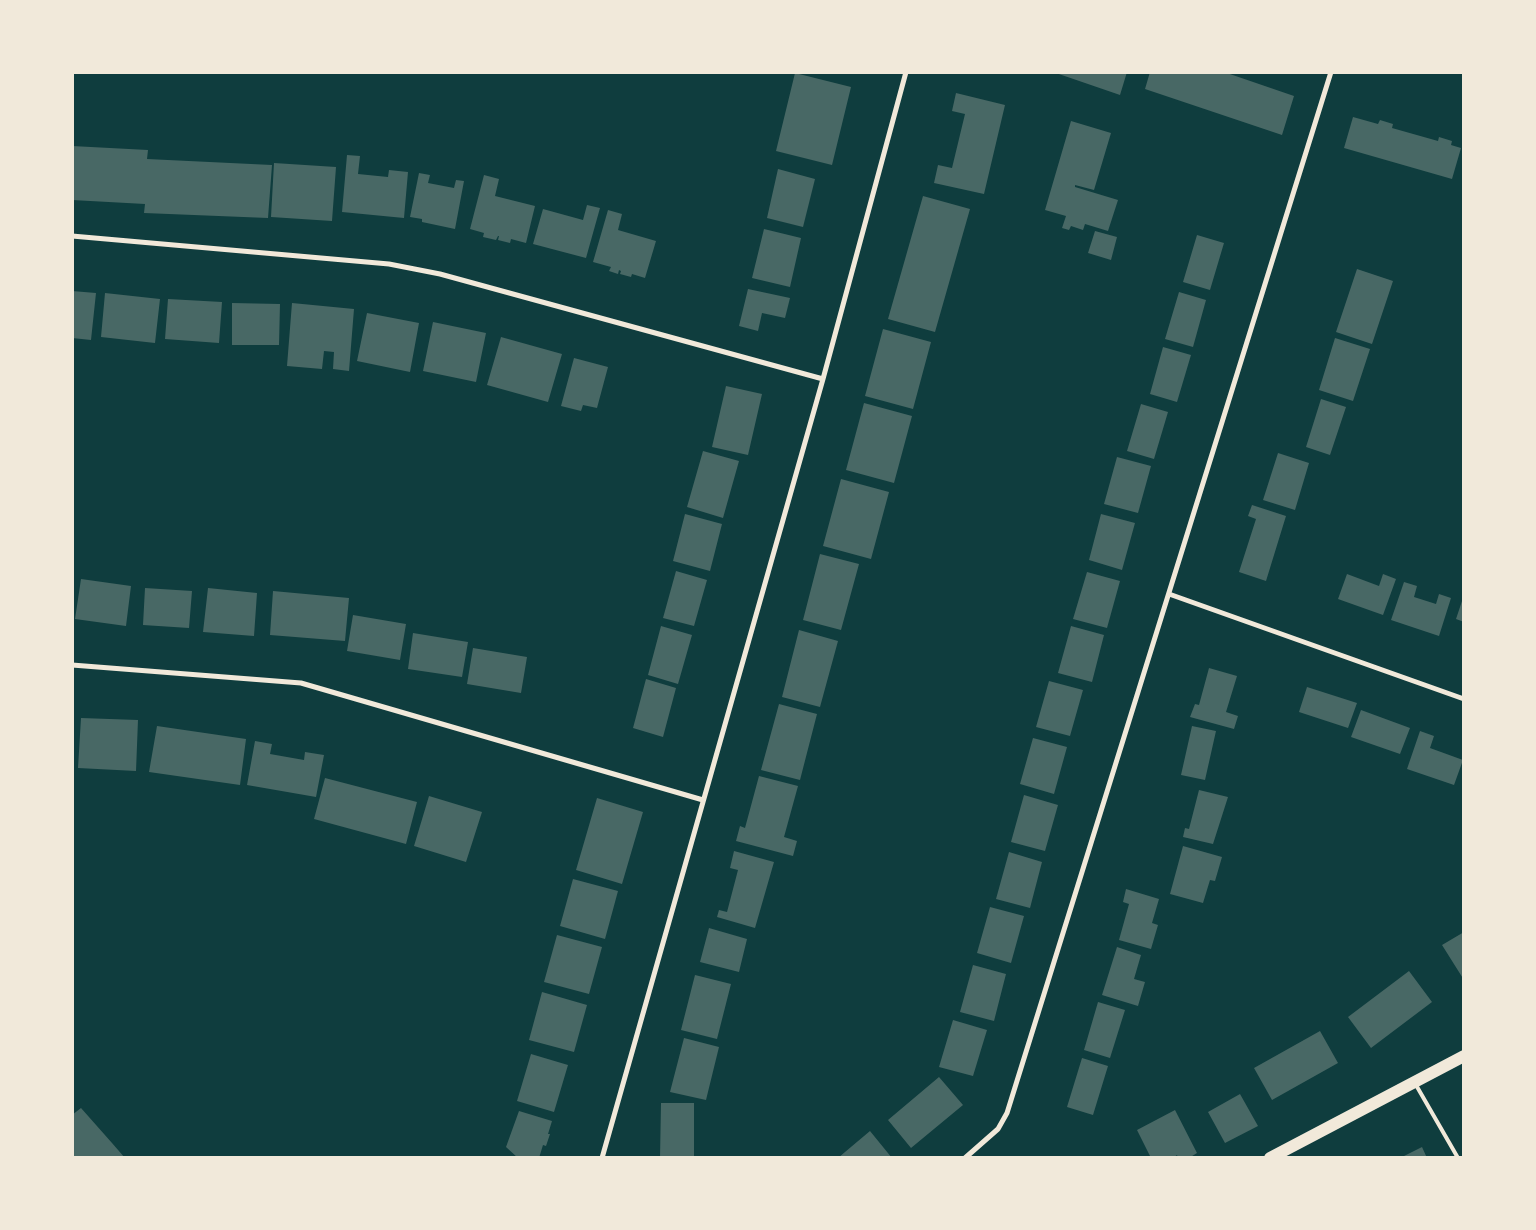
<!DOCTYPE html>
<html>
<head>
<meta charset="utf-8">
<style>
	body { margin:0 }
	#map { position:relative; width:1536px; height:1230px; overflow:hidden; background:#0f3d3e; font-family:"Exo 2",sans-serif }
	canvas { display:block }
	.frame { position:absolute; inset:0; border:74px solid #f1e9da; pointer-events:none }
</style>
</head>
<body>
<div id="map">
<canvas width="1536" height="1230"></canvas>
<div class="frame"></div>
</div>
<script>
const ctx = document.querySelector('canvas').getContext('2d');
ctx.lineJoin = 'round';
function paint(path, color) { ctx.fillStyle = color; ctx.fill(path, 'evenodd'); }
const toPath = rows => new Path2D(rows.map(r => 'M' + r).join(''));
function trace(path, color, width, dash) { ctx.strokeStyle = color; ctx.lineWidth = width; ctx.lineCap = dash ? 'butt' : 'round'; ctx.setLineDash(dash || []); ctx.stroke(path); }
paint(toPath([
	[1053,72,1127,72,1120,95],
	[1150,72,1224,72,1294,96,1282,135,1145,89],
	[795,73,851,87,832,165,776,151],
	[956,93,1005,105,984,194,934,183,938,165,952,168,965,114,952,111],
	[1353,117,1378,124,1380,120,1393,124,1392,128,1438,141,1439,137,1452,141,1451,145,1461,148,1452,179,1344,148],
	[1071,121,1111,133,1094,190,1075,185,1075,187,1118,200,1108,231,1085,224,1083,230,1071,226,1069,230,1062,228,1066,216,1045,210],
	[72,146,148,150,147,159,272,165,268,218,144,213,145,204,72,200],
	[347,155,360,156,358,174,388,177,389,170,408,172,404,218,342,212],
	[274,163,336,167,332,221,271,217],
	[778,169,815,179,803,227,767,218],
	[419,173,430,175,428,183,454,188,456,180,464,181,455,229,422,222,422,219,410,217],
	[484,175,499,179,495,196,535,206,526,243,511,239,510,243,498,240,499,236,498,236,496,240,483,237,484,233,470,229],
	[923,196,970,209,935,332,888,319],
	[587,205,600,208,586,258,533,244,543,209,583,220],
	[608,210,622,214,618,230,656,241,645,278,632,274,631,277,620,274,621,271,619,270,618,274,609,271,611,267,593,262],
	[764,229,801,238,790,287,752,278],
	[1095,231,1117,237,1111,260,1088,253],
	[1197,235,1224,243,1210,290,1183,282],
	[1357,269,1393,281,1372,344,1336,332],
	[748,289,790,298,785,318,762,313,758,331,739,326],
	[72,291,96,293,91,340,72,338],
	[1179,292,1206,300,1193,347,1165,339],
	[105,293,160,299,155,343,101,337],
	[168,299,222,302,219,343,165,339],
	[232,303,280,304,279,345,232,345],
	[292,303,354,309,349,371,333,369,334,352,324,351,322,369,287,366],
	[367,313,419,323,410,372,357,361],
	[433,322,486,333,476,382,423,371],
	[883,329,931,342,913,409,865,396],
	[501,337,562,354,548,402,487,385],
	[1335,338,1370,349,1353,401,1319,390],
	[1163,347,1191,355,1177,402,1150,394],
	[574,358,608,367,597,408,583,405,581,411,561,406],
	[726,386,762,394,748,455,712,447],
	[1321,399,1346,407,1330,455,1306,447],
	[864,403,912,416,894,483,846,470],
	[1141,404,1168,412,1154,459,1127,451],
	[703,451,739,461,723,518,687,507],
	[1278,453,1309,463,1295,510,1263,500],
	[1117,457,1151,466,1138,513,1104,504],
	[841,479,889,492,871,559,823,546],
	[1252,505,1286,516,1266,581,1239,572,1256,519,1248,516],
	[685,514,722,524,710,571,673,561],
	[1101,514,1135,523,1122,570,1089,560],
	[820,554,859,564,841,630,803,620],
	[676,571,707,580,694,626,663,618],
	[1087,572,1120,581,1107,628,1073,619],
	[1347,574,1379,586,1383,574,1396,579,1383,615,1338,599],
	[81,579,131,586,126,626,75,619],
	[1404,582,1417,586,1414,597,1436,604,1439,594,1451,598,1439,636,1391,620],
	[145,588,192,591,189,628,143,625],
	[208,588,257,593,254,636,203,632],
	[273,591,349,598,345,641,270,635],
	[1463,598,1464,598,1464,622,1456,619],
	[353,615,406,624,400,660,347,651],
	[661,626,692,635,678,684,648,675],
	[1071,626,1104,635,1092,682,1058,673],
	[799,630,838,641,820,707,782,697],
	[413,633,468,642,462,677,408,669],
	[473,648,527,657,521,693,467,684],
	[1209,668,1237,676,1226,712,1238,716,1234,729,1190,717,1195,704,1199,705],
	[646,679,676,688,663,737,633,728],
	[1049,681,1083,690,1070,736,1036,727],
	[1307,687,1357,703,1348,728,1299,712],
	[779,704,817,714,800,780,761,770],
	[1361,710,1410,728,1400,754,1351,737],
	[81,718,138,720,136,771,78,768],
	[157,726,246,739,240,785,149,772],
	[1192,726,1216,731,1205,780,1181,775],
	[1420,731,1434,736,1430,748,1463,760,1454,785,1407,769],
	[1033,738,1067,747,1054,794,1020,784],
	[255,741,272,744,270,754,304,760,305,752,324,755,316,797,247,785],
	[759,776,798,786,784,837,797,841,793,856,736,841,740,826,745,828],
	[325,778,417,802,406,844,314,819],
	[1199,790,1228,797,1213,844,1183,837,1185,828,1189,829],
	[1024,795,1058,805,1045,851,1011,842],
	[429,796,482,812,466,862,414,846],
	[597,798,643,812,622,884,576,870],
	[1183,846,1222,857,1215,881,1210,880,1203,903,1170,894],
	[734,851,774,862,755,928,717,917,719,910,727,912,738,870,730,868],
	[1009,852,1042,862,1030,908,996,899],
	[573,879,618,891,605,939,560,926],
	[1126,889,1159,899,1152,923,1158,925,1151,949,1119,940,1129,904,1123,902],
	[990,907,1024,916,1011,963,977,953],
	[709,928,747,939,739,972,700,962],
	[1464,932,1464,980,1442,945],
	[557,935,602,947,589,994,544,982],
	[1117,947,1141,955,1134,979,1145,982,1138,1006,1102,995],
	[973,965,1006,974,994,1021,960,1012],
	[1409,971,1432,1002,1371,1048,1348,1017],
	[695,975,731,984,717,1039,681,1030],
	[542,992,587,1005,574,1052,529,1040],
	[1098,1002,1125,1010,1110,1058,1084,1050],
	[953,1020,987,1030,973,1076,939,1067],
	[1320,1031,1338,1063,1272,1100,1254,1068],
	[684,1038,719,1047,706,1100,670,1092],
	[531,1054,568,1065,554,1112,517,1101],
	[1082,1058,1108,1066,1093,1115,1067,1107],
	[939,1077,963,1105,911,1148,888,1120],
	[1240,1094,1258,1126,1225,1143,1208,1112],
	[661,1103,694,1103,694,1158,660,1158],
	[81,1108,112,1143,125,1158,72,1158,72,1115],
	[1175,1110,1197,1153,1189,1158,1178,1158,1177,1155,1173,1158,1151,1158,1137,1130],
	[519,1111,552,1121,548,1134,550,1134,546,1146,543,1145,539,1158,518,1158,506,1147],
	[870,1131,892,1158,838,1158,845,1152],
	[1422,1147,1427,1158,1400,1158]
]), '#486865');
trace(toPath([
	[1416,1085,1458,1158]
]), '#f1e9da', 4);
trace(toPath([
	[72,236,389,264,440,274,823,379],
	[1169,594,1464,699],
	[72,665,301,683,703,800],
	[602,1158,823,379,906,72],
	[965,1158,998,1129,1007,1113,1331,72]
]), '#f1e9da', 5);
trace(toPath([
	[1270,1158,1464,1056]
]), '#f1e9da', 12);
</script>
</body>
</html>
